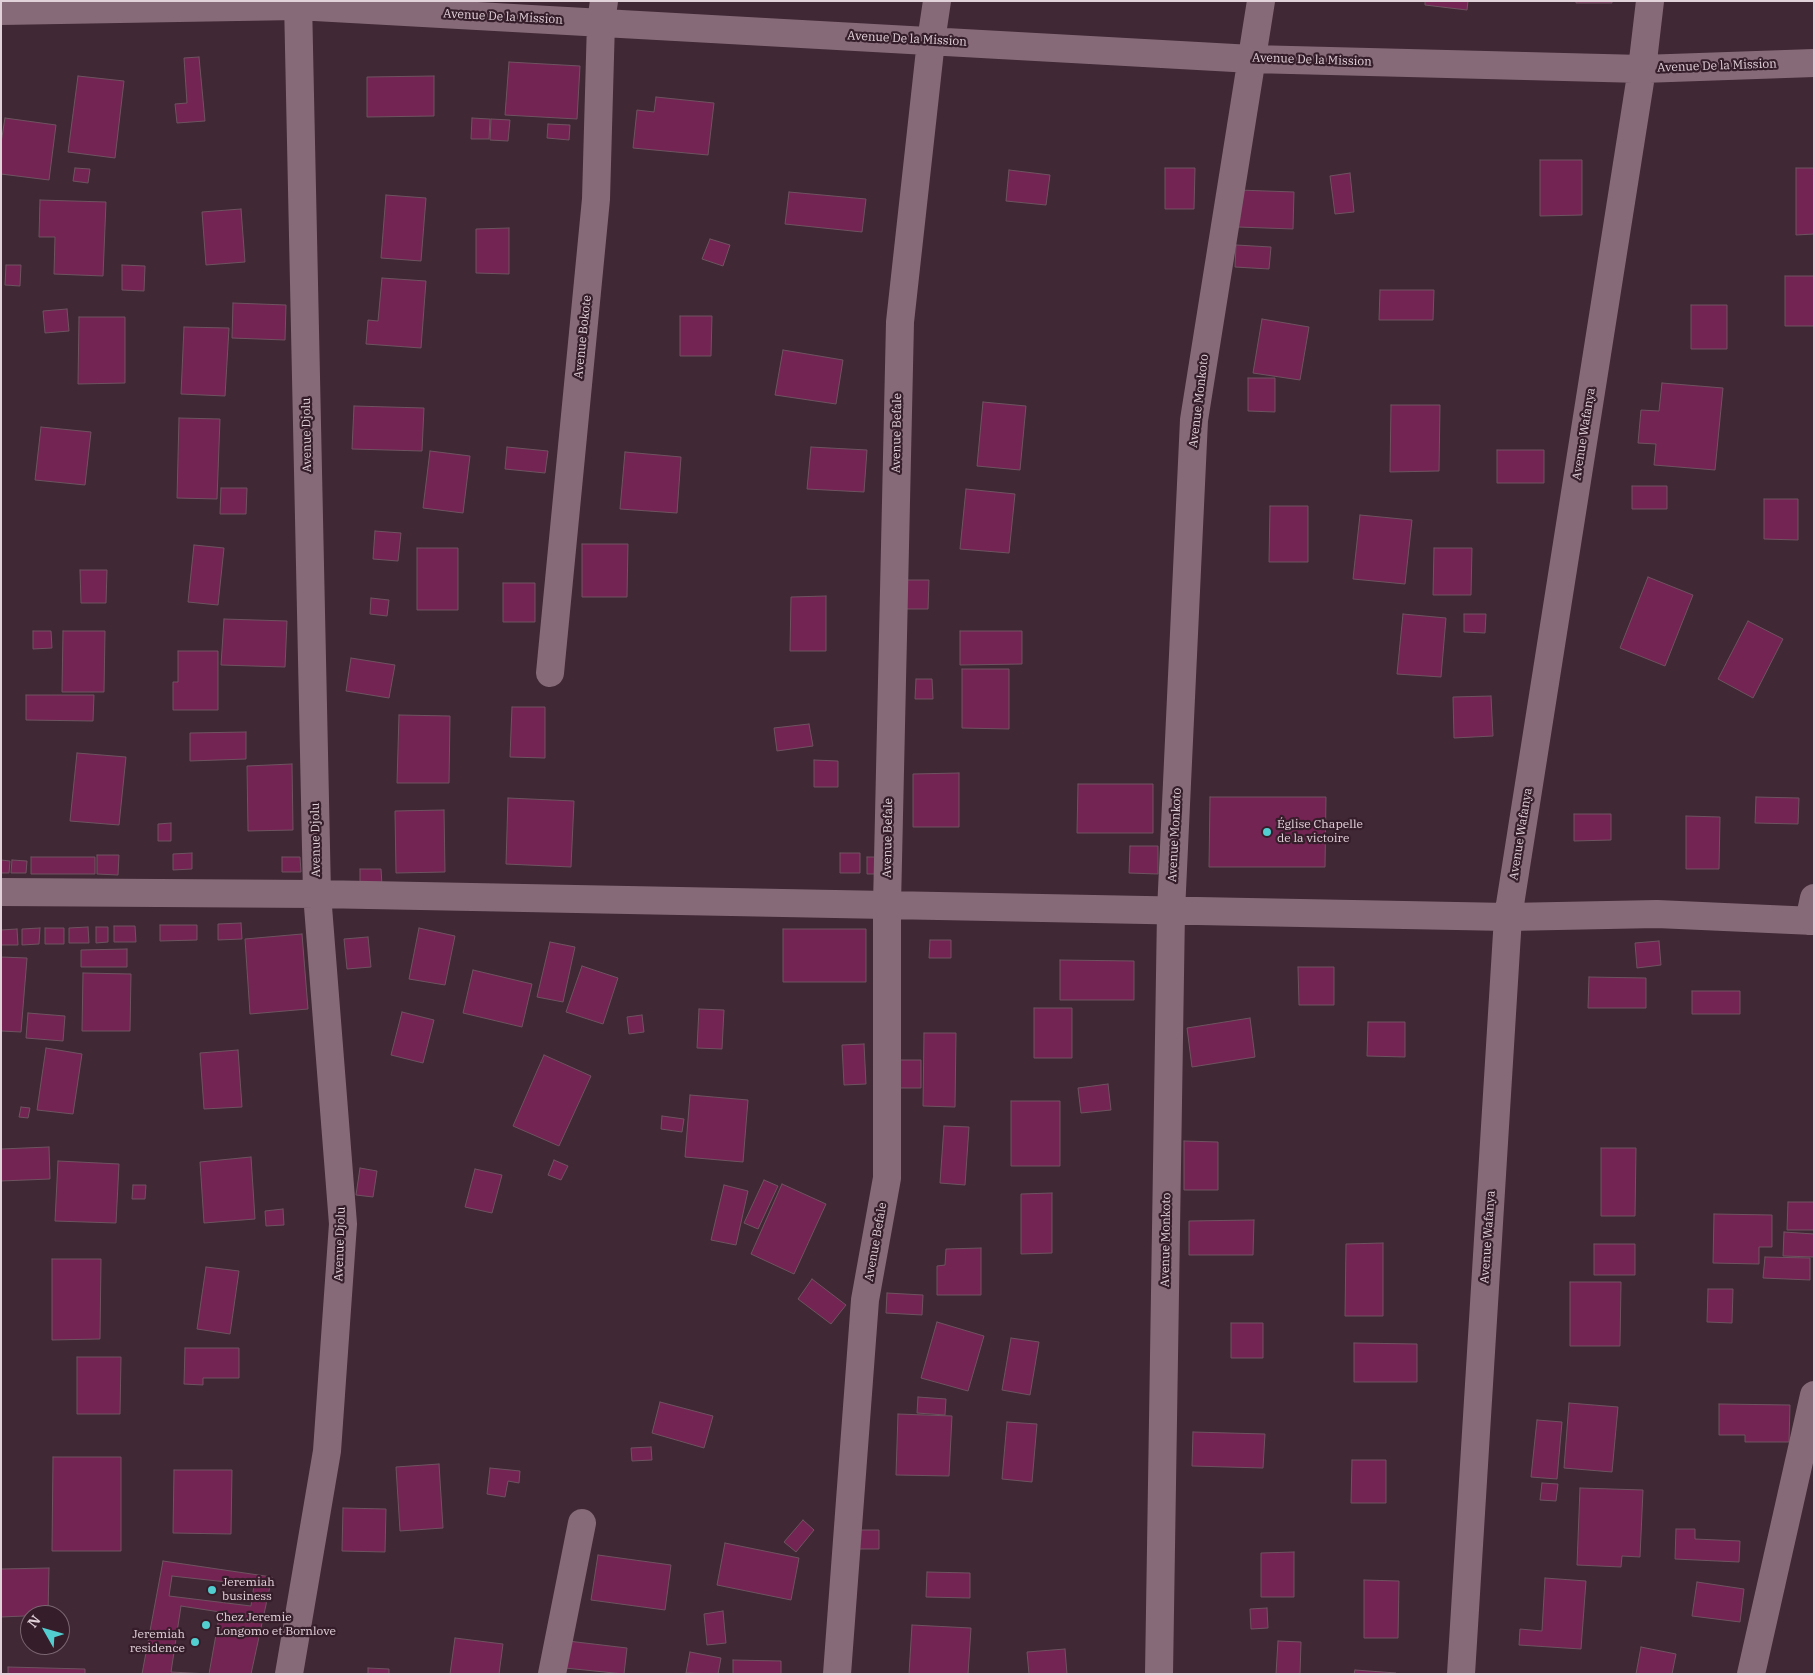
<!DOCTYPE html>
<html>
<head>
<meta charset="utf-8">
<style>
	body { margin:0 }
	#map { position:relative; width:1815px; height:1675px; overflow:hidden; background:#402835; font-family:"IBM Plex Serif",serif }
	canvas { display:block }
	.frame { position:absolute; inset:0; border:2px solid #e1d1d9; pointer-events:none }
	.north { position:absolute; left:20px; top:1605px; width:50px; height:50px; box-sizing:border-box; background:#351e2a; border:1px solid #7a6670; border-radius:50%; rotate:308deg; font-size:14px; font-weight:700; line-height:20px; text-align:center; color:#e1d1d9 }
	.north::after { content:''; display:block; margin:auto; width:18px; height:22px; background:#52cdd0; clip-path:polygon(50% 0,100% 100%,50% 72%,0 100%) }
</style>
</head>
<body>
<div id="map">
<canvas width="1815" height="1675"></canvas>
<div class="frame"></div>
<div class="north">N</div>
</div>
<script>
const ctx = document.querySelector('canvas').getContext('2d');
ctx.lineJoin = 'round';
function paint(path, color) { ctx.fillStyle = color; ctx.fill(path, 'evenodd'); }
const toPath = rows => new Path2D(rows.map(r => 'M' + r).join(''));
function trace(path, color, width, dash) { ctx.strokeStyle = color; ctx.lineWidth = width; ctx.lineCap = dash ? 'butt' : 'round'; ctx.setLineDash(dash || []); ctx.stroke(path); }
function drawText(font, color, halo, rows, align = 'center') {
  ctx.font = font + ' "IBM Plex Serif",serif'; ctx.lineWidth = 4.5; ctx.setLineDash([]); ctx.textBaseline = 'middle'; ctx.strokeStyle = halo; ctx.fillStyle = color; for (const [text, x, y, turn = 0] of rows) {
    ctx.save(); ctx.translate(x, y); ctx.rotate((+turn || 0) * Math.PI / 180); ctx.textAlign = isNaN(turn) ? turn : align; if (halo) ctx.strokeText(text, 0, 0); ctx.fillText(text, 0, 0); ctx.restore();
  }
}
const building = toPath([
	[1425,1,1468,1,1467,10,1425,5,1425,1],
	[1576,1,1612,1,1612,3,1576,3,1576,1],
	[199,57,205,121,177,123,175,104,187,103,184,58,199,57],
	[509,62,580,66,577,119,505,115,509,62],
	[78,76,124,81,115,158,68,152,78,76],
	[434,76,434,116,367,117,367,77,434,76],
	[656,97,714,103,708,155,633,148,637,110,654,112,656,97],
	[5,118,56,125,49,180,1,174,1,143,5,118],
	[472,118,490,119,489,139,471,139,472,118],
	[491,119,510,120,508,141,490,140,491,119],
	[548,124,570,125,569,140,547,138,548,124],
	[1540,160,1582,160,1582,215,1540,216,1540,160],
	[75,168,90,169,88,183,73,181,75,168],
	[1165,168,1195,168,1194,209,1165,209,1165,168],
	[1796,168,1814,168,1814,234,1796,235,1796,168],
	[1009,170,1050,175,1046,205,1006,201,1009,170],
	[1350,173,1354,212,1335,214,1330,176,1350,173],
	[1239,190,1294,192,1293,229,1238,227,1239,190],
	[789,192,866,199,862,232,785,224,789,192],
	[386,195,426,198,421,261,381,258,386,195],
	[40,200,106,202,103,276,54,274,55,237,39,237,40,200],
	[241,209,245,262,206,265,202,212,241,209],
	[509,228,509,274,476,273,476,229,509,228],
	[710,239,730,245,723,266,702,259,710,239],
	[1236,245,1271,247,1269,269,1235,267,1236,245],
	[6,265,21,265,20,286,5,285,6,265],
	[122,265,145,266,144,291,122,290,122,265],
	[1785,276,1814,276,1814,326,1785,326,1785,276],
	[382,278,426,281,421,348,366,344,368,320,378,321,382,278],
	[1380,290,1434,290,1433,320,1379,320,1380,290],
	[233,303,286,305,285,340,232,338,233,303],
	[1691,305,1727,305,1727,349,1691,349,1691,305],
	[67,309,69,331,45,333,43,311,67,309],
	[680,316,712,316,711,356,680,356,680,316],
	[79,317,125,317,125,383,78,384,79,317],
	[1262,319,1309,327,1300,380,1253,373,1262,319],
	[184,327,229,328,225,396,181,394,184,327],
	[783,350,843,360,836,404,775,395,783,350],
	[1248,378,1275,378,1275,412,1248,411,1248,378],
	[1662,383,1723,388,1715,470,1654,465,1656,444,1638,443,1641,410,1659,411,1662,383],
	[983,402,1026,406,1020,470,977,466,983,402],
	[1391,405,1440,405,1439,471,1390,472,1391,405],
	[354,406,424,408,422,451,352,449,354,406],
	[179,418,220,419,217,499,177,498,179,418],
	[41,427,91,432,85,485,35,480,41,427],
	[507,447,548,451,545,473,505,469,507,447],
	[811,447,867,450,864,492,807,489,811,447],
	[1497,450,1544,450,1544,483,1497,483,1497,450],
	[430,451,470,456,463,513,423,508,430,451],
	[625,452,681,457,677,513,620,509,625,452],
	[1632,486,1667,486,1667,509,1632,509,1632,486],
	[221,488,247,488,246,514,220,514,221,488],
	[966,489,1015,494,1009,553,960,549,966,489],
	[1764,499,1798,499,1798,540,1764,539,1764,499],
	[1270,506,1308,506,1308,562,1269,562,1270,506],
	[1360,515,1412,520,1405,584,1353,579,1360,515],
	[375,531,401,533,398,561,373,559,375,531],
	[582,544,628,544,627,597,582,597,582,544],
	[194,545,224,548,218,605,188,602,194,545],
	[417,548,458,548,458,610,417,610,417,548],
	[1434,548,1472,548,1471,595,1433,595,1434,548],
	[80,570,107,570,106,603,81,603,80,570],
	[1648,577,1693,595,1665,666,1620,648,1648,577],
	[907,580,929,580,928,609,906,609,907,580],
	[503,583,535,583,535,622,503,622,503,583],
	[826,596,826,651,790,651,791,597,826,596],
	[371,598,389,600,387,616,370,614,371,598],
	[1403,614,1446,618,1441,677,1397,674,1403,614],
	[1464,614,1486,614,1485,633,1464,632,1464,614],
	[224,619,287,621,285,667,221,665,224,619],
	[1748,621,1783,639,1753,698,1718,679,1748,621],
	[33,631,51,631,52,648,33,649,33,631],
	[63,631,105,631,104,692,62,692,63,631],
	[960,631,1022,631,1022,664,960,665,960,631],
	[178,651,218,651,218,710,173,710,173,682,178,682,178,651],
	[351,658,395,665,389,698,346,691,351,658],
	[962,669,1009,669,1009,729,962,728,962,669],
	[916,679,932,679,933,699,915,699,916,679],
	[26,695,94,695,93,721,26,720,26,695],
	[1491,696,1493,736,1454,738,1453,697,1491,696],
	[512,707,545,707,545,758,510,757,512,707],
	[399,715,450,716,449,783,397,783,399,715],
	[809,724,813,746,777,751,774,728,809,724],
	[246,732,246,759,190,761,190,733,246,732],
	[77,753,126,757,119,825,70,821,77,753],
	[814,760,838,761,838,787,814,787,814,760],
	[292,764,293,830,248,831,247,766,292,764],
	[959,773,959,827,913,827,913,774,959,773],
	[1078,784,1153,784,1153,833,1077,833,1078,784],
	[1210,797,1326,797,1325,867,1209,867,1210,797],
	[1756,797,1799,798,1798,824,1755,823,1756,797],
	[508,798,574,801,571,867,506,864,508,798],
	[444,810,445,872,396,873,395,811,444,810],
	[1574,814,1611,814,1611,840,1574,841,1574,814],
	[1686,816,1720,817,1719,869,1686,869,1686,816],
	[171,823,171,841,158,841,158,824,171,823],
	[1130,846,1158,846,1158,874,1129,873,1130,846],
	[192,853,192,869,173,870,173,854,192,853],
	[840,853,860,853,860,873,840,873,840,853],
	[97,855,119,855,118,875,97,874,97,855],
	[31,857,95,857,95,874,31,874,31,857],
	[282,857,300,857,301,872,282,872,282,857],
	[867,857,882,857,881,874,867,874,867,857],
	[1,860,10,861,9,873,1,873,1,860],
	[12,860,27,861,26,873,11,873,12,860],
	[360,869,381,869,382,885,360,886,360,869],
	[241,923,242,939,218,940,218,924,241,923],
	[160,925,197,925,197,940,160,941,160,925],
	[114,926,135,926,136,942,114,942,114,926],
	[88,927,89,943,69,943,69,928,88,927],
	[96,927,108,927,108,942,96,943,96,927],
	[40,928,39,944,22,945,22,929,40,928],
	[45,928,64,928,64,944,45,944,45,928],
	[419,928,455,936,445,985,409,979,419,928],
	[17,929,18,945,1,945,1,930,17,929],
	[783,929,866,929,866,982,783,982,783,929],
	[302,934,308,1009,250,1014,245,939,302,934],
	[368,937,371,967,347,969,344,939,368,937],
	[930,940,951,940,951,958,929,958,930,940],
	[1659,941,1661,965,1637,968,1635,943,1659,941],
	[550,942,575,947,563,1002,537,997,550,942],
	[127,949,127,967,81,967,81,950,127,949],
	[1,957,27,958,21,1032,1,1031,1,957],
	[1060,960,1134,961,1134,1000,1060,1000,1060,960],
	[582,966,618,978,603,1024,566,1012,582,966],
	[1298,967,1334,967,1334,1005,1299,1005,1298,967],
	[473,970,532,984,522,1027,463,1013,473,970],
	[83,973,131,974,130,1031,82,1031,83,973],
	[1589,977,1646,978,1646,1008,1588,1008,1589,977],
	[1692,991,1740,991,1740,1014,1692,1014,1692,991],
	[1034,1008,1072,1008,1072,1058,1034,1058,1034,1008],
	[699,1009,724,1010,722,1049,697,1048,699,1009],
	[402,1012,434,1020,423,1063,391,1055,402,1012],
	[28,1013,65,1016,63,1041,26,1038,28,1013],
	[642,1015,644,1032,629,1034,627,1017,642,1015],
	[1250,1018,1255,1057,1192,1067,1187,1028,1250,1018],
	[1368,1022,1405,1022,1405,1057,1367,1056,1368,1022],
	[924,1033,956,1033,955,1107,923,1106,924,1033],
	[864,1044,866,1084,844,1085,842,1045,864,1044],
	[46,1048,82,1054,73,1114,37,1110,46,1048],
	[238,1050,242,1107,204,1109,200,1053,238,1050],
	[544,1055,591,1076,559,1146,513,1126,544,1055],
	[899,1060,921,1060,921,1088,898,1088,899,1060],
	[1108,1084,1111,1110,1081,1113,1078,1088,1108,1084],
	[690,1095,748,1100,743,1162,685,1157,690,1095],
	[1011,1101,1060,1101,1060,1166,1011,1166,1011,1101],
	[21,1107,30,1108,28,1118,19,1117,21,1107],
	[662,1116,684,1119,682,1132,661,1129,662,1116],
	[944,1126,969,1127,965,1185,940,1183,944,1126],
	[1184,1141,1218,1142,1218,1190,1184,1190,1184,1141],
	[49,1147,50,1179,1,1181,1,1149,49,1147],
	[1601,1148,1636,1148,1635,1216,1601,1216,1601,1148],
	[251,1157,255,1219,204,1223,200,1162,251,1157],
	[554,1160,568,1166,561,1180,548,1175,554,1160],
	[58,1161,119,1164,116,1223,55,1221,58,1161],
	[360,1168,377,1171,373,1197,356,1195,360,1168],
	[475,1169,502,1175,492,1213,465,1207,475,1169],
	[764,1180,778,1186,758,1229,744,1223,764,1180],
	[782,1184,826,1204,794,1274,751,1254,782,1184],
	[133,1185,146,1185,145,1199,132,1199,133,1185],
	[724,1185,748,1191,736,1245,711,1240,724,1185],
	[1052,1193,1052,1253,1021,1254,1021,1194,1052,1193],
	[1788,1202,1814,1202,1814,1230,1787,1230,1788,1202],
	[283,1209,284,1225,266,1226,265,1211,283,1209],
	[1714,1214,1772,1215,1772,1247,1759,1247,1759,1264,1713,1263,1714,1214],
	[1254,1220,1253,1255,1189,1255,1189,1221,1254,1220],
	[1784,1232,1814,1234,1814,1257,1783,1256,1784,1232],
	[1383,1243,1383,1316,1345,1316,1346,1244,1383,1243],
	[1594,1244,1635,1244,1635,1275,1594,1275,1594,1244],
	[981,1248,981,1295,937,1295,937,1266,945,1265,946,1249,981,1248],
	[1765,1257,1810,1258,1810,1280,1763,1278,1765,1257],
	[52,1259,101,1259,100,1339,52,1340,52,1259],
	[206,1267,239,1271,230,1334,197,1329,206,1267],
	[812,1279,846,1305,831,1324,798,1299,812,1279],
	[1570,1282,1621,1282,1620,1346,1570,1346,1570,1282],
	[1708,1289,1733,1289,1732,1323,1707,1322,1708,1289],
	[887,1293,923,1295,922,1315,886,1313,887,1293],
	[937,1322,984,1336,968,1391,921,1378,937,1322],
	[1231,1323,1263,1323,1263,1358,1231,1358,1231,1323],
	[1011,1338,1039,1342,1030,1395,1002,1390,1011,1338],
	[1354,1343,1417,1344,1417,1382,1354,1382,1354,1343],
	[185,1348,239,1348,239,1378,203,1378,203,1385,184,1384,185,1348],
	[77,1357,121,1357,120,1414,77,1414,77,1357],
	[918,1397,946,1399,945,1415,917,1413,918,1397],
	[660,1402,713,1416,704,1448,652,1433,660,1402],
	[1569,1403,1618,1407,1612,1472,1564,1468,1569,1403],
	[1719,1404,1790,1405,1789,1442,1745,1442,1745,1435,1719,1435,1719,1404],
	[898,1414,952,1416,949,1476,896,1475,898,1414],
	[1537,1420,1562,1422,1557,1479,1531,1477,1537,1420],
	[1007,1422,1037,1424,1032,1482,1002,1479,1007,1422],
	[1193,1432,1265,1434,1263,1468,1192,1466,1193,1432],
	[651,1447,652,1460,632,1461,631,1448,651,1447],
	[53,1457,121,1457,121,1551,52,1551,53,1457],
	[1352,1460,1386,1460,1386,1503,1351,1503,1352,1460],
	[439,1464,443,1528,400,1531,396,1467,439,1464],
	[490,1468,520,1471,519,1483,508,1481,505,1497,487,1494,490,1468],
	[174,1470,232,1470,231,1534,173,1533,174,1470],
	[1542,1483,1558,1484,1556,1501,1540,1500,1542,1483],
	[1580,1488,1643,1490,1640,1557,1622,1556,1621,1567,1577,1565,1580,1488],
	[343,1508,386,1509,385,1552,342,1551,343,1508],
	[803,1520,814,1530,796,1552,784,1542,803,1520],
	[1676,1529,1695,1529,1695,1539,1740,1541,1739,1562,1675,1559,1676,1529],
	[855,1530,879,1530,879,1549,855,1549,855,1530],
	[725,1543,799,1558,791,1600,717,1585,725,1543],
	[1294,1552,1294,1597,1261,1597,1261,1553,1294,1552],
	[598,1555,671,1565,665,1610,591,1600,598,1555],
	[163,1561,272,1577,251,1674,142,1674,163,1561],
	[49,1568,48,1615,1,1617,1,1569,49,1568],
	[927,1572,970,1573,970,1598,926,1597,927,1572],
	[172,1576,254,1585,251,1606,169,1596,172,1576],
	[1545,1578,1586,1581,1581,1649,1519,1645,1520,1629,1542,1631,1545,1578],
	[1364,1580,1399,1581,1398,1638,1364,1638,1364,1580],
	[1697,1582,1744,1589,1740,1622,1692,1616,1697,1582],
	[181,1606,220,1612,209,1674,171,1672,181,1606],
	[1267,1608,1268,1628,1251,1629,1250,1609,1267,1608],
	[723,1611,726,1643,707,1645,704,1614,723,1611],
	[912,1625,971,1628,968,1674,909,1674,912,1625],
	[455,1638,503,1644,499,1674,450,1674,455,1638],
	[568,1641,627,1648,624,1674,565,1668,568,1641],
	[1278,1641,1301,1642,1300,1674,1276,1674,1278,1641],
	[1641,1647,1676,1654,1672,1674,1636,1674,1641,1647],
	[1065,1649,1067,1674,1029,1674,1027,1652,1065,1649],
	[690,1652,721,1658,718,1674,686,1673,690,1652],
	[733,1660,781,1661,781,1674,733,1674,733,1660],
	[8,1667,85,1669,85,1674,8,1674,8,1667],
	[368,1668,389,1669,389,1674,368,1674,368,1668],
	[1355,1670,1396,1673,1396,1674,1354,1674,1355,1670]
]);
paint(building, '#742453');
trace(building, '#6e5360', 1);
trace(toPath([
	[1,11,297,6,1252,59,1642,69,1814,63],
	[550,673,596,199,601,22,604,1],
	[1,892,317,894,1508,917,1657,914,1814,921],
	[1809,921,1814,898],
	[289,1674,327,1451,343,1224,317,894,298,1],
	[552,1674,582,1523],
	[837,1674,865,1300,887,1178,887,905,900,322,931,41,937,1],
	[1159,1674,1171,911,1194,420,1261,1],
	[1461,1674,1508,917,1642,69,1650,1],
	[1751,1674,1814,1395]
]), '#866a78', 28);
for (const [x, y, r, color] of [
	[1267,832,5,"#52cdd0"],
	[212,1590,5,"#52cdd0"],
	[206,1625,5,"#52cdd0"],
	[195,1642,5,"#52cdd0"]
]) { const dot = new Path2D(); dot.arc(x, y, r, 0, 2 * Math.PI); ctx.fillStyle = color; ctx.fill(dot); trace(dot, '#351e2a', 2); }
drawText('12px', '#e1d1d9', '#351e2a', [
	["Avenue De la Mission",503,17,3],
	["Avenue De la Mission",907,39,3],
	["Avenue De la Mission",1312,60,2],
	["Avenue De la Mission",1717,66,-2],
	["Avenue Bokote",583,337,-84],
	["Avenue Monkoto",1199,401,-83],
	["Avenue Befale",897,433,-89],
	["Avenue Wafanya",1584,434,-81],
	["Avenue Djolu",307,435,-91],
	["Avenue Wafanya",1521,834,-81],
	["Avenue Monkoto",1175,835,-87],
	["Avenue Befale",888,838,-89],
	["Avenue Djolu",316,840,-91],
	["Avenue Wafanya",1488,1237,-86],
	["Avenue Monkoto",1166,1240,-89],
	["Avenue Befale",876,1242,-80],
	["Avenue Djolu",340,1244,-88]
]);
drawText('12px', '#e1d1d9', '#351e2a', [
	["Église Chapelle",1277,825],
	["de la victoire",1277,839],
	["Jeremiah",222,1583],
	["business",222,1597],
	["Chez Jeremie",216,1618],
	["Longomo et Bornlove",216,1632],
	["Jeremiah",185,1635,"right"],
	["residence",185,1649,"right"]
], 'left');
</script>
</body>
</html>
